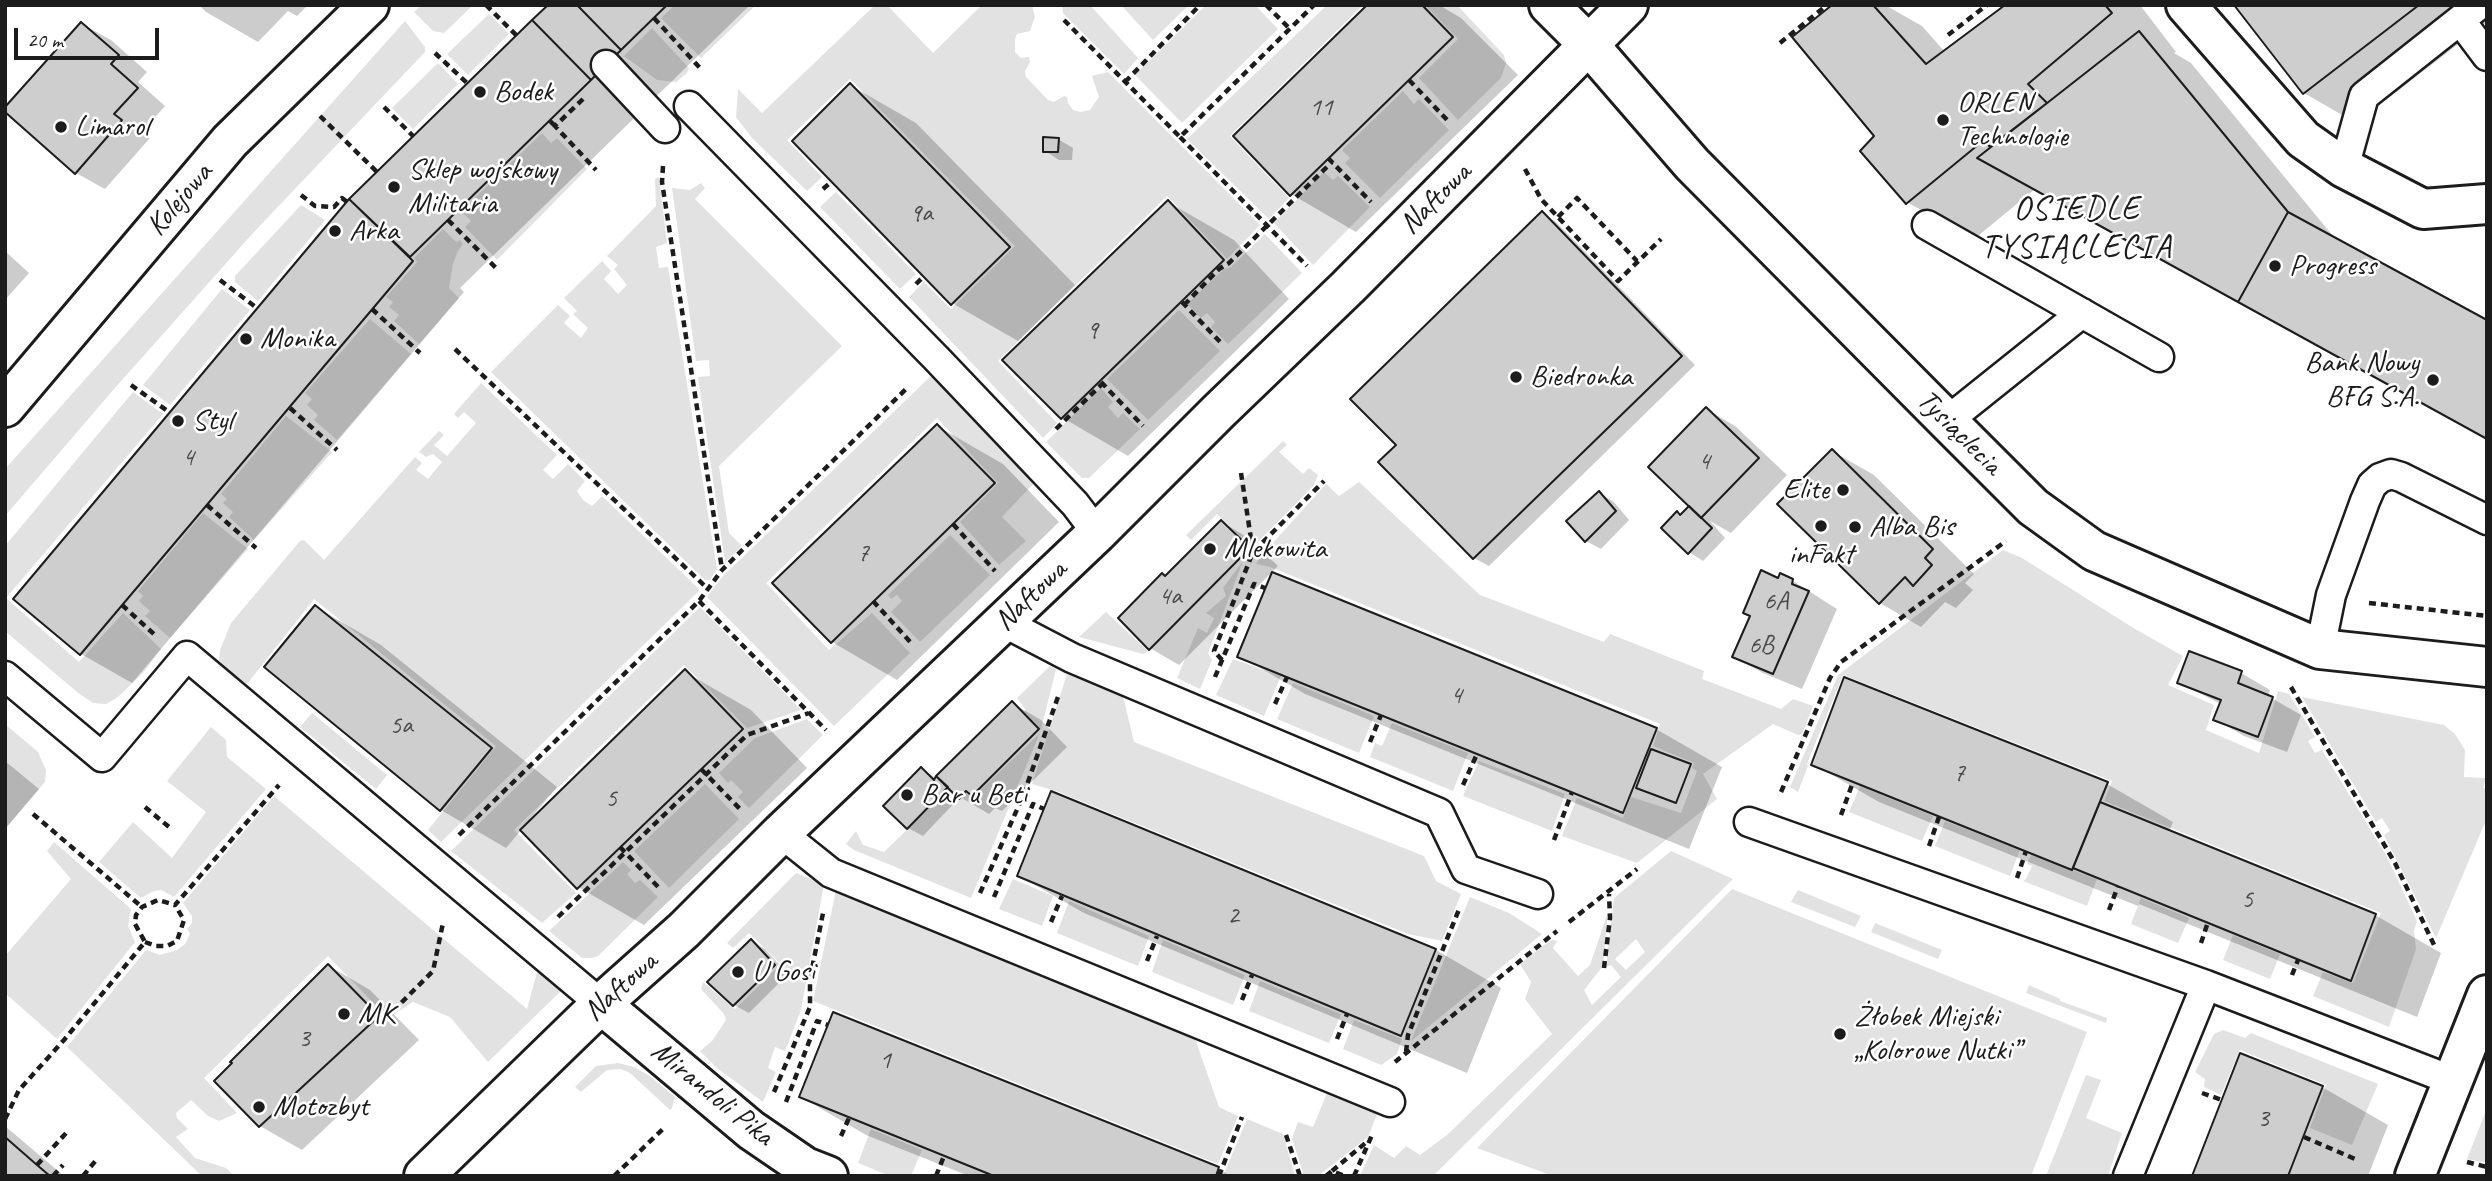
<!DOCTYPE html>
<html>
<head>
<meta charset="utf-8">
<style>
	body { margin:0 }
	#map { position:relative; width:2492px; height:1181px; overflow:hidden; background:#fff; font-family:Caveat,sans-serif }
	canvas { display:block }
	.frame { position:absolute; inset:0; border:7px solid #1c1c1c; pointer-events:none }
	.scale { position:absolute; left:14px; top:28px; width:145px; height:32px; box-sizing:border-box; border:4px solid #1c1c1c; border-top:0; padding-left:9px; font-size:21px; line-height:24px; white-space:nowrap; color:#1c1c1c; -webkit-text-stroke:5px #fff; paint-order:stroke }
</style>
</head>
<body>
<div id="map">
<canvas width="2492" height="1181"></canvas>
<div class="frame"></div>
<div class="scale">20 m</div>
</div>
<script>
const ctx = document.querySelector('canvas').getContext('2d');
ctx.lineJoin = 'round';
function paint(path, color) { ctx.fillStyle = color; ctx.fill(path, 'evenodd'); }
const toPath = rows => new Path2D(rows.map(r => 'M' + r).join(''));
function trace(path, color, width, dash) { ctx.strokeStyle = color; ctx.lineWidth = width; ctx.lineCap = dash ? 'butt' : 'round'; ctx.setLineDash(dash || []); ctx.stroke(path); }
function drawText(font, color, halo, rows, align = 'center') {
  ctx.font = font + ' Caveat,sans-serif'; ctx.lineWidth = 5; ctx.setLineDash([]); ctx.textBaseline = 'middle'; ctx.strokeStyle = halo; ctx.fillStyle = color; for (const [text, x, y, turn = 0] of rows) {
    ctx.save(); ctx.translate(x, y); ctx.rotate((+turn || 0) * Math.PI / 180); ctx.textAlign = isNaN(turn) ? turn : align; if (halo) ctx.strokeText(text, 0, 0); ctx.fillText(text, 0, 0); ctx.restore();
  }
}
paint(toPath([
	[422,5,473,5,444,33,433,31,414,12],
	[675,5,756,5,701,58,661,18],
	[875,5,887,5,933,53,982,5,1032,5,1035,17,1030,31,1017,34,1015,39,1015,52,1021,58,1029,57,1030,62,1025,71,1026,77,1048,100,1054,102,1064,96,1067,97,1068,103,1073,110,1080,112,1090,110,1099,97,1092,76,1108,72,1260,225,1227,259,1167,196,998,361,1057,423,1043,438,909,297,924,282,951,309,1015,246,850,79,787,140,822,177,807,191,752,138,736,117,738,89,762,113],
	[1062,5,1090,5,1138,58,1124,74,1063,13],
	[1121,5,1189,5,1153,40],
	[1206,5,1255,5,1278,29,1182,123,1135,75],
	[1327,5,1363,5,1230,136,1289,198,1269,219,1187,139],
	[1425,5,1457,5,1504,55,1506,63,1501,78,1458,120,1419,78,1458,39],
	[489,14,509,34,468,75,447,54],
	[405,21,425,47,425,52,254,232,114,389,5,516,5,469],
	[652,28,689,68,687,73,676,82,657,80,624,56],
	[438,63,458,84,413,129,392,108],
	[1403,91,1414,104,1419,99,1449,130,1380,198,1345,163,1350,158,1342,150],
	[542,133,551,143,557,138,587,169,497,260,465,227,471,221,461,211],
	[1324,172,1333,180,1338,176,1370,207,1313,265,1274,223],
	[659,177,667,243,656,247,659,268,668,267,717,569,710,580,705,580,491,372,558,305,570,316,564,323,581,338,588,328,573,314,577,311,564,298,602,261,611,271,604,279,618,294,627,285,614,269,618,265,607,256,656,206,655,179],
	[701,183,705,188,695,199,842,346,719,466,729,533,742,546,725,562,698,377,710,376,709,360,696,361,672,188,690,190],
	[836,192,916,274,900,289,820,207],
	[301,205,325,220,258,301,235,282,235,276],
	[443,229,456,242,460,240,463,244,458,251,453,264,449,288,459,298,419,344,394,321,399,315,389,307,393,302,386,297,417,262,414,258],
	[1265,234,1302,273,1228,344,1211,327,1215,322,1207,313,1201,318,1187,304,1224,269,1231,267],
	[222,289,250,310,170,405,143,385],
	[1179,310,1220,351,1148,420,1107,379],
	[370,319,411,354,337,440,314,420,318,415,307,405,312,399,305,393],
	[935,375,1037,480,1002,517,1026,541,999,565,960,522,998,483,937,418,766,583,829,650,872,613,910,653,834,726,707,597,722,577,930,377],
	[481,383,557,455,543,470,553,479,568,464,585,481,577,491,583,500,592,506,602,496,700,590,441,842,428,830,496,746,314,599,247,684,228,670,219,660,220,650,231,623,300,541,304,540,324,560,415,457,422,463,416,470,428,479,442,462,433,454,426,457,419,452,439,431,444,435,434,445,447,456,476,423,464,412,458,418,454,414],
	[1101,388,1113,402,1108,407,1118,418,1123,413,1140,429,1089,478,1082,478,1046,442],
	[133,392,163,414,6,598,79,662,123,613,161,649,143,673,118,697,106,704,93,703,77,692,5,631,5,546],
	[286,416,332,452,254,540,229,517,233,512,223,503,227,499,221,494],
	[1283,441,1287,445,1279,452,1303,474,1309,468,1318,475,1314,485,1252,548,1217,514,1191,540,1186,535],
	[1359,482,1480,595,1604,642,1610,634,1704,671,1702,679,1781,709,1793,699,1813,706,1802,734,1798,735,1773,724,1703,774,1717,799,1637,863,1562,836,1577,798,1623,818,1631,797,1681,813,1697,771,1692,768,1694,763,1653,746,1660,724,1270,567,1256,564,1261,556,1326,484,1339,496],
	[203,513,248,549,170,638,145,616,150,611,139,601,143,596,138,591],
	[950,535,990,575,920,642,891,612,902,601,897,595,891,599,888,595],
	[2003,550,2022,558,2135,629,2183,656,2168,685,2214,705,2206,730,2259,753,2278,691,2289,694,2315,737,2308,741,2315,753,2322,750,2386,855,2417,921,2414,931,2416,949,2389,1027,2313,996,2323,972,2353,983,2381,913,2104,801,2112,781,1843,675,1807,764,1808,766,1798,792,1790,787,1838,675],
	[1243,561,1208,653,1212,660,1200,689,1177,678,1198,628,1207,633,1214,618,1206,613,1226,596,1223,588],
	[700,607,801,710,747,728,684,665,514,830,576,893,542,923,451,851],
	[1106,612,1148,651,1143,654,1079,637],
	[1233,659,1281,676,1264,716,1216,695],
	[1050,666,1056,669,1041,730,1024,712,1026,710,1017,698],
	[1067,674,1123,696,1134,742,1424,856,1436,881,1461,894,1442,941,1408,934,1056,791,1032,784],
	[1293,683,1374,716,1359,753,1277,719],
	[2302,697,2444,725,2455,734,2465,750,2464,777,2486,778,2483,788,2487,789,2487,818,2436,938,2384,835,2390,831,2382,818,2376,822],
	[312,713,387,775,376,789,300,727],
	[807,719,823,735,749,808,738,797,743,792,731,780,728,783,719,773,755,738],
	[1392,723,1468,753,1453,791,1370,757,1375,743,1382,746],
	[5,724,38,752,46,770,45,782,5,829],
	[211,727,226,740,227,757,266,789,174,897,161,890,154,891,141,898,99,862,133,822,172,858,206,812,167,781],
	[1040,733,971,898,854,850,846,844,856,831,863,845,884,852,948,790,958,801,966,793,972,798],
	[1479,761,1565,794,1552,831,1463,796],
	[705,784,739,819,669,888,634,851],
	[1860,786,1933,816,1922,841,1849,812],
	[274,796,527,1009,538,969,561,991,488,1062,450,1017,413,1002,388,1018,328,956,204,1078,237,1113,219,1121,208,1116,191,1100,176,1113,177,1118,188,1129,176,1137,195,1158,226,1168,234,1176,202,1176,67,1047,146,950,160,955,177,950,185,944,190,934,187,929,192,923,192,916,183,903],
	[1945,821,2020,850,2010,876,1935,846],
	[54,842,131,909,128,926,135,942,57,1039,5,993,5,956,71,879,47,851],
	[1671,851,1733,879,1433,1176,1360,1176,1374,1145,1394,1158,1406,1146,1420,1155,1447,1135,1552,1034,1525,999,1531,982,1520,964,1544,945,1552,940,1557,941,1553,948,1578,976,1590,965,1608,912,1603,966,1584,990,1592,1005,1621,977,1611,965,1606,967,1614,898],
	[1636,939,1645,952,1626,970,1615,959],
	[2031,855,2097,879,2087,906,2023,881,2026,879,2032,866,2027,864],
	[623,862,631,870,627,874,635,883,640,880,658,897,598,956,592,958,582,958,549,931],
	[796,873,824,884,801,1010,785,1051,775,1047,768,1068,776,1072,763,1102,717,1068,700,1051,712,1041,726,1020,724,1014,701,989,703,982,735,1009,781,964,749,933,733,948,727,943],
	[1013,879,1053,896,1042,926,999,909],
	[1732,889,2087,1032,2031,1176,1553,1176,1477,1148],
	[836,890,1193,1033,1219,1107,1238,1116,1218,1164,813,1001],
	[1798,890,1861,916,1855,927,1791,902],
	[1470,897,1509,913,1542,934,1411,1041],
	[2141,898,2189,918,2178,943,2131,924],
	[1069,901,1149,936,1138,966,1057,933],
	[1875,923,1942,950,1938,959,1871,932],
	[2233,935,2280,954,2270,979,2223,960],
	[1163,940,1245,975,1233,1005,1152,972],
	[1260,981,1341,1014,1329,1043,1249,1011],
	[2029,985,2060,999,2060,1001,2107,1018,2106,1023,2026,993],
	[1354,1020,1402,1039,1397,1054,1381,1065,1343,1049],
	[2223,1030,2245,1038,2251,1033,2378,1084,2352,1145,2310,1128,2326,1085,2240,1050,2221,1095,2204,1087,2205,1079,2195,1072,2214,1034],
	[618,1063,634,1067,650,1076,675,1097,672,1108,670,1110,630,1073,621,1069,607,1070,581,1092,575,1087,596,1066],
	[2086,1075,2101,1080,2086,1118,2122,1133,2108,1176,2046,1176],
	[1327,1093,1378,1112,1368,1137,1318,1176,1304,1176,1292,1138,1298,1122,1313,1127],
	[2487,1108,2487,1163,2467,1159],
	[1247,1119,1283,1134,1295,1176,1223,1176],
	[871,1129,922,1150,911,1176,890,1176,858,1163]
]), '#e2e2e2');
paint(toPath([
	[199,5,308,5,297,16,288,11,258,42,206,12],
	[551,5,750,5,460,288,464,292,132,683,81,654,348,203],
	[1370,5,1439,5,1461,18,1518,75,1356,232,1291,194],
	[1835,5,1885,5,1922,26,1945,52,2008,5,2140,5,2176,52,2174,53,2191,63,2337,241,2035,189,1973,240,1907,202,1876,136],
	[2487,5,2487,22,2356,123,2304,93,2237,6],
	[82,24,111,40,147,72,138,82,165,106,142,132,150,138,105,189,76,173],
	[850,85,916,123,1075,285,1018,341,952,303],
	[1058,139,1073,148,1072,160,1059,160,1045,151],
	[1168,202,1234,240,1289,299,1128,456,1063,418,1005,360],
	[1542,214,1556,222,1695,365,1489,566,1474,558,1381,462,1398,445],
	[5,251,29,273,5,300],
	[1706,409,1735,426,1787,475,1731,533,1710,521,1725,538,1703,561,1689,552,1681,516,1691,506],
	[937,426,1003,464,1059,522,897,680,832,642],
	[1832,451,1874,475,1974,574,1965,583,1973,590,1956,608,1945,602,1921,627,1880,603],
	[1599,493,1614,502,1629,520,1601,549,1586,541,1569,522],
	[1222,522,1250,539,1278,566,1179,665,1150,648,1166,578],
	[1779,580,1793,581,1837,609,1802,689,1763,673,1734,657,1752,616],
	[316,607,381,645,557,787,530,819,532,821,685,672,751,710,807,768,644,925,578,887,522,829,506,848,441,810],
	[2190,653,2241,673,2270,690,2268,696,2301,715,2287,752,2244,736,2215,719,2221,704,2179,683],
	[1240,656,1656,729,1722,767,1689,849,1305,694],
	[1845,679,2107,784,2173,822,2169,832,2375,915,2441,953,2417,1017,2139,904,2138,906,1879,802,1813,764],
	[1012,703,1041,720,1067,747,1002,811,995,808,989,814,960,797,923,836,908,828,885,806,922,770,936,778],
	[5,761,39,789,5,829],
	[1052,793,1436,950,1501,988,1467,1073,1084,913,1019,876],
	[751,941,765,949,788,974,749,1013,734,1005,709,982],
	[329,966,370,990,419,1040,302,1150,260,1126,234,1063],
	[2322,1087,2388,1125,2368,1176,2193,1176],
	[801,1097,1218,1169,1231,1176,969,1176,866,1135],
	[5,1126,64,1176,5,1176]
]), '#0003');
const building = toPath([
	[548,5,577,5,621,50,591,80,532,20,548,5],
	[577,5,667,5,621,50,577,5],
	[1367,5,1422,5,1453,37,1290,196,1233,136,1367,5],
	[1832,5,1873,5,1926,64,2005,5,2105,5,2112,13,2028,84,2047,103,1990,147,1984,140,1906,204,1860,151,1874,136,1792,37,1832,5],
	[2234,5,2419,5,2303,94,2234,5],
	[532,20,591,80,410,257,349,199,532,20],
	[81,22,119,55,111,64,138,88,114,114,122,120,75,174,5,112,5,107,81,22],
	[2139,31,2288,212,2238,302,1977,158,2139,31],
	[850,83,1010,247,951,305,792,141,850,83],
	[1043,137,1059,138,1058,152,1043,152,1043,137],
	[349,199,413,261,80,655,13,599,349,199],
	[1168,200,1224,260,1061,419,1002,360,1168,200],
	[1542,211,1682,356,1473,559,1378,462,1396,445,1350,399,1542,211],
	[2288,212,2487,320,2487,439,2238,302,2288,212],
	[1706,407,1759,458,1701,518,1648,467,1706,407],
	[937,424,995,483,831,643,772,583,937,424],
	[1832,449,1933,549,1925,558,1932,565,1913,586,1905,577,1879,604,1777,504,1832,449],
	[1599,491,1616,511,1585,542,1566,521,1599,491],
	[1689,506,1712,528,1688,554,1661,528,1677,511,1680,515,1689,506],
	[1221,520,1250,548,1149,650,1118,618,1162,573,1165,576,1221,520],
	[1761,570,1778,578,1780,573,1793,579,1792,584,1809,591,1773,674,1732,657,1750,616,1743,613,1761,570],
	[1272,572,1657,728,1623,813,1237,657,1272,572],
	[315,605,492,748,440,811,264,667,315,605],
	[2189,651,2242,671,2238,683,2273,697,2258,737,2213,720,2221,700,2177,683,2189,651],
	[685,669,743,729,577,889,520,830,685,669],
	[1844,677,2108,782,2072,870,1811,765,1844,677],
	[1012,701,1039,729,972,796,966,791,959,799,936,776,1012,701],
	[1651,749,1691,764,1676,803,1636,788,1651,749],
	[921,767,934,780,936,776,948,787,907,829,883,806,921,767],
	[1051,791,1436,949,1401,1036,1017,876,1051,791],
	[2100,802,2376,914,2351,981,2073,868,2100,802],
	[751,939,775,965,733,1006,707,982,751,939],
	[328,964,379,1016,259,1127,214,1081,232,1063,230,1062,328,964],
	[833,1012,1219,1167,1216,1176,994,1176,799,1097,833,1012],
	[2240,1053,2323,1086,2288,1176,2192,1176,2240,1053],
	[5,1137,37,1165,50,1176,5,1176,5,1137]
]);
paint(building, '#cecece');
trace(building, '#1c1c1c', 2);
const lane = toPath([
	[2460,20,2487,56],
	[606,65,665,128],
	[689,106,937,359,1075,504,1097,533],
	[2344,168,2364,96,2479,5],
	[1927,225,2159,357],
	[1947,421,2082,313],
	[1003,622,1072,658,1439,813,1466,869,1538,894],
	[2320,649,2331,595,2365,501,2372,485,2380,478,2391,474,2401,477,2487,520],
	[5,676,102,757,187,656,601,1004],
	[1749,822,2206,985],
	[781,833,831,873,1390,1102],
	[2128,1176,2206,985,2451,1080]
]);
const street = toPath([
	[2186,5,2303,139,2344,168,2423,209,2487,204],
	[601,1004,751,1130,805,1167,828,1176],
	[424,1176,601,1004,684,930,781,833,1097,533,1219,411,1348,287,1628,5],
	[2415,1176,2487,995]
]);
const secondary = toPath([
	[1549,5,1588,44,1692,164,1947,421,2033,507,2094,551,2320,649,2487,667],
	[5,407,230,141,369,5]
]);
trace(lane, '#1c1c1c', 33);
trace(street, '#1c1c1c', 44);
trace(secondary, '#1c1c1c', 44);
trace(toPath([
	[486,5,517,36],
	[1266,5,1290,29],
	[654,18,700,68],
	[1064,20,1180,137,1314,5],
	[1948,35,1987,5],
	[1780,43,1827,5],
	[435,53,467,83],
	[1409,80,1450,123],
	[1125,82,1200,5],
	[583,99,555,126,596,170],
	[384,107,413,136],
	[320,116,377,172],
	[550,121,555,126],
	[1180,137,1307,266],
	[1328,158,1371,202],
	[663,166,662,182,722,569],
	[1525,169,1541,199,1618,281,1661,239],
	[823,189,831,182],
	[301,195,315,206,334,207,342,198,347,202],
	[1558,217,1577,198,1637,261],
	[448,220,497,269],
	[220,280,257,308],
	[916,284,924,276],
	[1182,302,1223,345],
	[1184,305,1219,269,1229,263,1332,162],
	[372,309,420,353],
	[455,349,707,588],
	[1101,382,1143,426],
	[131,385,169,412],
	[290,408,337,450],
	[1056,429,1103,383],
	[1241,473,1253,552],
	[207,505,256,548],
	[953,524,995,571],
	[699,601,826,730],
	[873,601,913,645],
	[2369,603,2487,616],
	[122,605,155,635],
	[1222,660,1214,651,1253,552,1324,481],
	[1215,677,1254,584,1265,588],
	[2291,687,2395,863,2436,949],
	[1275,704,1287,677],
	[1370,742,1381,715],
	[701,769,740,809],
	[1463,785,1477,754],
	[1781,792,1830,678,1841,662,2006,541],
	[145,807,169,827],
	[33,814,142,907],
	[1841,815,1853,782],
	[459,835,699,601,722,570,908,387],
	[1554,840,1572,792],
	[1929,846,1939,817],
	[620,847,661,890],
	[2017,878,2026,851],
	[980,893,1023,796,1059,694],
	[994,897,1033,804,1044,809],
	[2109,910,2118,886],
	[558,917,747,735,809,713],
	[1051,922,1062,896],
	[1569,922,1637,869],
	[145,942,156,946,167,946,177,941,184,920,175,905],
	[2201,943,2208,922],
	[1147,961,1157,936],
	[1604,968,1610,918,1609,894],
	[2292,975,2298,960],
	[1242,1000,1252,975],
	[393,1011,433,971,443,923],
	[1337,1039,1347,1014],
	[1406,1052,1408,1035,1460,907],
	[1395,1062,1557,931],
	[774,1092,810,1007,810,979,823,913],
	[2202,1093,2222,1100],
	[786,1102,817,1021,828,1025],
	[5,1119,19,1090,64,1040,145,942,135,924,136,915,142,907,158,900,175,905,279,785],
	[1286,1135,1300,1176],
	[841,1136,849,1118],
	[2304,1137,2355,1159],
	[2467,1162,2487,1167],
	[37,1165,67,1132],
	[1332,1171,1369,1140],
	[53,1176,63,1165],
	[83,1176,97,1159],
	[614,1176,665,1127],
	[936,1176,944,1156],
	[1219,1176,1242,1117],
	[1326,1176,1332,1171,1345,1176],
	[1354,1176,1372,1135]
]), '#1c1c1c', 4.5, [7, 5]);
trace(lane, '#fff', 28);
trace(street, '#fff', 38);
trace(secondary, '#fff', 38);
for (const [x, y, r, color] of [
	[480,92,7,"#1c1c1c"],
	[1943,120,7,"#1c1c1c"],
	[61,127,7,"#1c1c1c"],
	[394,187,7,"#1c1c1c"],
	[335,231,7,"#1c1c1c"],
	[2275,266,7,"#1c1c1c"],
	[246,339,7,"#1c1c1c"],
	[1516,377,7,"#1c1c1c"],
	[2433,380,7,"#1c1c1c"],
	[178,421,7,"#1c1c1c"],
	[1843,490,7,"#1c1c1c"],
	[1821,526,7,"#1c1c1c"],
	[1855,527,7,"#1c1c1c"],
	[1210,549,7,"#1c1c1c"],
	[907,795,7,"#1c1c1c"],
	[738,972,7,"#1c1c1c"],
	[344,1014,7,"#1c1c1c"],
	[1840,1034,7,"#1c1c1c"],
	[259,1107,7,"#1c1c1c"]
]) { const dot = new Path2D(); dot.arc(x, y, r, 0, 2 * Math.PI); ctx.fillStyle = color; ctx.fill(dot); trace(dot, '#fff', 2.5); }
drawText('26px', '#484848', null, [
	["11",1321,108],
	["9a",921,214],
	["9",1092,331],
	["4",188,458],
	["4",1704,462],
	["7",863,554],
	["4a",1170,597],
	["6A",1776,602],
	["6B",1761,646],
	["4",1456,696],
	["5a",401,726],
	["7",1959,774],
	["5",611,799],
	["5",2247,900],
	["2",1233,916],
	["3",304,1039],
	["1",885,1061],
	["3",2263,1119]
]);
drawText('30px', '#1c1c1c', '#fff', [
	["Bodek",494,92],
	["ORLEN",1957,103],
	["Technologie",1957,137],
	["Limarol",75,127],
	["Sklep wojskowy",408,170],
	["Militaria",408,204],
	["Arka",349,231],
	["Progress",2289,266],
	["Monika",260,339],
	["Bank Nowy",2419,363,"right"],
	["BFG S.A.",2419,397,"right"],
	["Biedronka",1530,377],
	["Styl",192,421],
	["Elite",1829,490,"right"],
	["Alba Bis",1869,527],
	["Mlekowita",1224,549],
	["inFakt",1821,555,"center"],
	["Bar u Beti",921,795],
	["U Gosi",752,972],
	["MK",358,1014],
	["Żłobek Miejski",1854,1017],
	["„Kolorowe Nutki”",1854,1051],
	["Motozbyt",273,1107]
], 'left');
drawText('30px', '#1c1c1c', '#fff', [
	["Naftowa",1436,199,-45],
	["Kolejowa",180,200,-50],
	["Tysiąclecia",1959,433,45],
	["Naftowa",1031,596,-44],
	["Naftowa",621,987,-42],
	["Mirandoli Pika",712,1094,39]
]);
ctx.letterSpacing = '2px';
drawText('33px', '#1c1c1c', '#fff', [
	["OSIEDLE",2077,210],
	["TYSIĄCLECIA",2077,248]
]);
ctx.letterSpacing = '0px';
</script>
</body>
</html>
